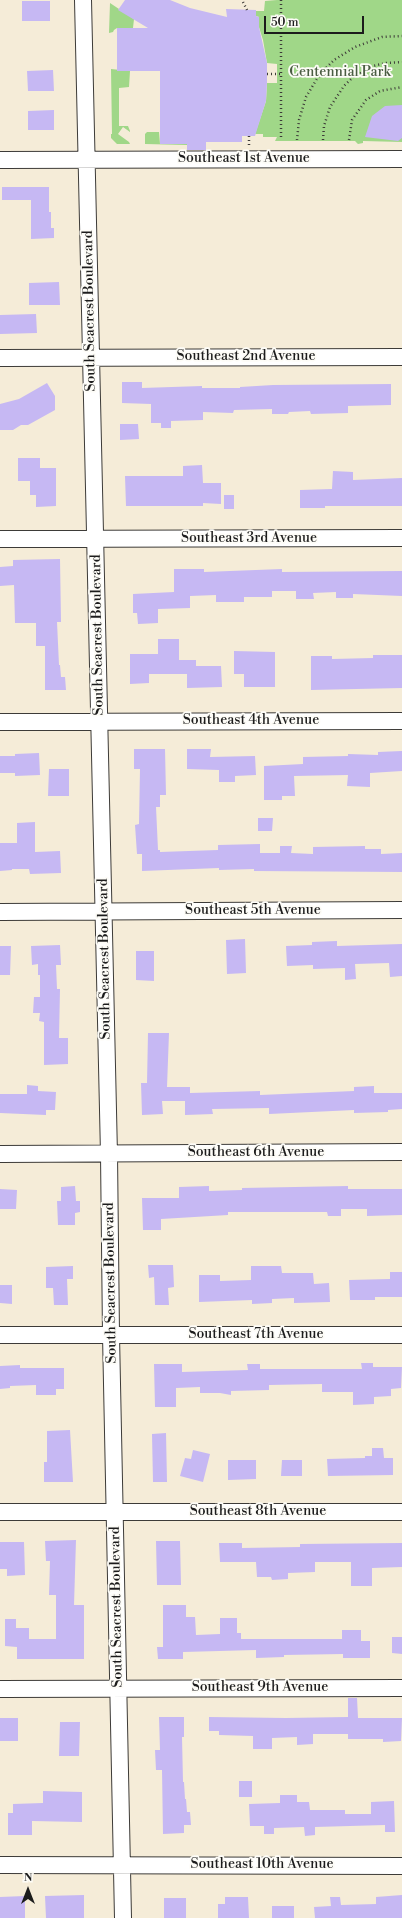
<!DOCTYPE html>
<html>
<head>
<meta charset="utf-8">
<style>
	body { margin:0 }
	#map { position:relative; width:402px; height:1918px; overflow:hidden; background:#f5ecd8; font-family:"Libre Bodoni",serif }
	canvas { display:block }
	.north { position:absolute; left:8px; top:1870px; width:40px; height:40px; -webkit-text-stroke:3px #fdfcf7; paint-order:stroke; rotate:0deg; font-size:11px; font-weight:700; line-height:16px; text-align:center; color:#1c1c1c }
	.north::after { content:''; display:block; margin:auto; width:14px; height:18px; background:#1c1c1c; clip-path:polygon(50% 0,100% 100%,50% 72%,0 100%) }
	.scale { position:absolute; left:264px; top:16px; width:100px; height:18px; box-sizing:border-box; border:2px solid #1c1c1c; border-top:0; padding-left:5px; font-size:12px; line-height:14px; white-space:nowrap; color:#1c1c1c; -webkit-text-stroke:3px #fdfcf7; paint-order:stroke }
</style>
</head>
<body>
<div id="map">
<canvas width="402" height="1918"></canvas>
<div class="north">N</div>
<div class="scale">50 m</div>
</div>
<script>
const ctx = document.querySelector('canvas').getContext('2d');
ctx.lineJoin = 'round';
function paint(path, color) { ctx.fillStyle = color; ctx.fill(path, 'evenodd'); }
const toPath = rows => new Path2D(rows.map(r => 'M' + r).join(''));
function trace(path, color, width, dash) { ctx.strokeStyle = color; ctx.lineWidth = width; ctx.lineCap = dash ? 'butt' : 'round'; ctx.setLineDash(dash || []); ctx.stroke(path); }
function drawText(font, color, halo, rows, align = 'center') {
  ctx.font = font + ' "Libre Bodoni",serif'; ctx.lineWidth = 3.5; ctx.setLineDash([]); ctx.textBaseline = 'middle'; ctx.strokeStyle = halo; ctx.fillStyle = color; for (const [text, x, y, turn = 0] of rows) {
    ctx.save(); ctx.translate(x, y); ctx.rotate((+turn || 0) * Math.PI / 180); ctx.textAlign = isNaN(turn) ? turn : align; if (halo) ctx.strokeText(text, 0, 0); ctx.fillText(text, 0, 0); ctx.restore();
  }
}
paint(toPath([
	[277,0,402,0,402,142,363,141,363,143,358,144,355,141,275,141,277,137,263,137,263,134,255,134,266,101,267,83,277,83,277,64,267,63,263,40,257,21,259,17,256,16,256,11,264,11,265,1],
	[110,3,134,19,133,28,117,28,114,30,113,32,109,33],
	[111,69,130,71,129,87,119,88,119,126,128,126,130,131,130,132,123,127,118,134,129,142,130,144,117,144,111,138,111,134,112,134],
	[147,132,159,132,160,144,187,142,187,145,145,144,145,134]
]), '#a0d788');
paint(toPath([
	[125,0,170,0,190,8,227,17,226,9,256,10,256,16,259,17,259,27,267,63,267,83,266,101,255,136,242,136,242,142,206,142,206,150,187,150,187,144,160,144,160,71,117,71,117,28,148,28,118,10],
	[22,1,50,1,50,21,22,21],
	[53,70,54,91,28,91,27,71],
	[402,105,402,138,398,141,365,137,372,116,385,106],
	[54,110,54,130,28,130,28,111],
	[2,187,49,187,49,212,51,212,51,228,54,228,54,238,31,239,31,200,2,200],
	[59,282,60,305,29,305,29,283],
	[36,314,37,333,0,334,0,315],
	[122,382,142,382,142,388,202,386,202,388,240,388,240,387,273,385,391,384,391,405,348,406,348,413,311,414,310,411,289,412,288,414,272,414,272,409,234,410,233,413,203,412,203,420,171,421,171,428,161,428,161,423,151,423,151,404,122,403],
	[47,383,55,396,55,410,28,425,21,425,13,430,0,430,0,404,19,399],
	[120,424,138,424,139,439,120,440],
	[18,458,40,458,40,468,56,468,56,506,36,507,36,495,30,495,30,481,18,481],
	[202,465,203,483,221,483,221,504,203,503,203,506,126,506,125,476,183,476,183,466],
	[333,471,353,472,353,480,402,478,402,506,325,506,325,508,300,508,300,490,332,489],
	[224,495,234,495,234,509,224,509],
	[60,559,61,622,57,622,59,665,60,665,61,677,65,677,66,690,45,690,45,646,36,646,36,623,15,623,14,585,0,586,0,567,13,566,13,560],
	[174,569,204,569,204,572,282,569,282,572,402,571,402,596,353,594,353,598,336,598,336,592,313,593,314,599,296,599,296,591,272,591,272,597,244,597,244,602,216,602,216,595,190,596,190,608,158,609,158,623,138,624,137,613,133,613,133,594,174,592],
	[158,639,179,639,179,660,196,660,196,666,221,666,222,687,187,688,187,674,149,674,149,683,130,684,130,654,158,654],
	[234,651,275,652,275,687,244,687,244,674,234,674],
	[373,655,402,655,402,688,311,690,311,656,332,656,332,659,373,658],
	[134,749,165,749,166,795,160,795,160,807,156,807,158,850,160,850,160,852,218,850,218,845,260,844,260,853,280,853,280,846,292,846,291,853,313,854,313,847,365,846,365,849,381,849,381,854,402,853,402,872,254,871,254,869,219,870,219,868,142,871,142,854,137,854,135,825,139,824,140,769,134,769],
	[187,749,211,749,210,757,255,756,256,775,235,776,235,782,219,782,219,770,187,769],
	[402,751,402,771,370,773,370,787,347,786,348,775,294,776,295,796,282,796,282,800,264,800,264,766,303,764,303,757,348,756,348,754,378,755,378,752],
	[39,753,40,775,15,776,15,773,0,773,0,756,15,756,15,754],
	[49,769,69,769,69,796,48,796],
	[258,818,273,818,272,831,258,831],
	[35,822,35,852,60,851,61,873,30,874,29,869,12,869,12,870,0,871,0,843,17,843,17,823],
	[245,939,246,973,227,974,226,940],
	[337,941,337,946,402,944,402,976,390,977,389,963,355,964,356,979,345,980,345,968,313,969,313,965,287,966,286,946,312,945,312,942],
	[60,945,61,965,56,965,57,989,60,989,59,1038,68,1038,68,1064,44,1065,44,1022,39,1021,40,1013,33,1013,34,997,40,997,40,975,38,975,38,964,32,965,31,946],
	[0,946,11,946,10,975,0,975],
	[136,951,154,951,154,981,136,980],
	[148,1033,169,1033,167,1087,190,1087,190,1093,260,1091,260,1095,354,1091,354,1087,374,1086,374,1093,402,1093,402,1109,388,1110,388,1112,354,1113,354,1110,269,1114,269,1108,212,1109,213,1114,185,1115,185,1101,162,1101,163,1114,142,1115,141,1083,147,1083],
	[27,1085,38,1086,38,1091,56,1092,55,1110,46,1110,46,1115,0,1113,0,1094,27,1094],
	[75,1186,76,1201,80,1201,80,1212,75,1213,75,1225,58,1225,57,1201,61,1201,61,1187],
	[209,1186,209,1191,242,1190,242,1188,348,1186,348,1189,402,1189,402,1215,367,1216,367,1209,341,1209,341,1216,328,1216,327,1212,228,1212,228,1215,161,1219,161,1230,143,1230,142,1198,179,1198,179,1187],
	[0,1189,17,1190,16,1209,0,1209],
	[148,1265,173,1265,174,1287,168,1288,169,1305,155,1305,154,1277,149,1278],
	[73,1266,73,1279,67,1279,68,1305,54,1305,53,1288,46,1288,46,1267],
	[251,1266,281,1266,282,1273,313,1273,314,1284,329,1283,330,1302,294,1303,294,1298,272,1299,272,1303,252,1304,252,1300,199,1302,199,1275,220,1275,220,1281,251,1280],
	[390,1272,402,1272,402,1297,375,1297,375,1300,350,1300,349,1280,390,1279],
	[0,1285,12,1285,12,1304,0,1303],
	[361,1363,373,1363,373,1367,402,1367,401,1388,391,1389,391,1396,374,1397,374,1404,353,1405,353,1392,322,1392,322,1384,269,1385,269,1390,231,1391,231,1395,220,1393,200,1393,200,1387,176,1388,176,1407,155,1407,154,1364,182,1364,182,1372,248,1370,247,1364,260,1364,260,1369,362,1369],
	[20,1365,20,1368,64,1368,64,1389,56,1389,56,1395,36,1395,36,1385,10,1386,10,1388,0,1389,0,1366],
	[70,1430,73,1482,44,1482,44,1462,47,1462,47,1431],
	[166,1433,167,1482,153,1482,152,1434],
	[372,1448,383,1448,384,1458,393,1458,393,1475,328,1476,327,1459,365,1458,365,1456,372,1456],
	[193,1450,210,1454,203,1482,180,1476,185,1458,191,1459],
	[228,1460,256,1460,256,1479,228,1480],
	[282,1460,302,1460,302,1476,281,1476],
	[76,1540,74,1605,84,1605,84,1659,17,1659,17,1647,5,1646,5,1619,16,1619,16,1628,29,1628,29,1639,56,1639,56,1595,49,1595,50,1561,46,1561,45,1541],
	[156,1541,180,1541,181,1585,157,1585],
	[0,1542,24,1542,25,1575,7,1576,7,1569,0,1569],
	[219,1543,242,1543,242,1548,300,1547,300,1544,402,1543,402,1567,372,1568,372,1586,351,1586,351,1562,315,1562,315,1572,288,1573,288,1579,272,1580,271,1577,257,1577,256,1562,220,1562],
	[163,1605,186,1605,186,1617,195,1617,196,1635,220,1634,220,1618,237,1618,237,1633,241,1633,241,1639,342,1639,342,1630,361,1630,361,1641,370,1641,370,1658,343,1658,343,1654,284,1655,284,1657,256,1658,256,1650,183,1652,183,1659,158,1659,157,1647,163,1647],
	[392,1637,402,1637,402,1654,392,1653],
	[348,1698,357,1698,358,1718,402,1718,401,1741,383,1742,383,1739,348,1739,348,1734,313,1734,313,1744,297,1745,297,1737,272,1738,272,1749,253,1749,253,1736,219,1735,219,1731,209,1731,209,1717,286,1718,348,1717],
	[159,1717,184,1717,184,1737,182,1737,183,1782,184,1782,185,1799,186,1799,187,1812,190,1812,191,1825,184,1825,184,1833,163,1834,162,1770,156,1770,155,1750,160,1750],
	[0,1718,18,1718,18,1741,0,1741],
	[60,1722,80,1722,79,1756,59,1756],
	[239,1781,252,1781,252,1797,239,1797],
	[43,1791,82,1792,82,1822,32,1821,32,1835,8,1835,8,1813,13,1813,13,1804,43,1803],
	[280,1795,297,1795,297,1802,309,1802,310,1810,345,1810,345,1814,371,1814,371,1802,394,1801,395,1832,385,1832,385,1825,315,1827,315,1835,305,1836,304,1827,274,1828,274,1834,264,1834,264,1826,250,1826,249,1804,280,1803],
	[84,1895,84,1918,46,1918,45,1896],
	[402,1895,402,1918,315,1918,314,1907,331,1906,330,1897,340,1897,341,1905,376,1904,376,1897],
	[25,1896,25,1918,0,1918,0,1897],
	[225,1897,248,1897,249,1918,218,1918,218,1904,225,1904],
	[164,1898,186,1898,186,1918,164,1918],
	[272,1906,294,1906,294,1918,272,1918]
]), '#c6b8f3');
const minor = toPath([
	[83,0,109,1154,111,1335,123,1918],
	[0,160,402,159],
	[0,358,402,357],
	[0,539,402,538],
	[0,722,402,721],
	[0,912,402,910],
	[0,1154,402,1152],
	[0,1335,402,1335],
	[0,1512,402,1512],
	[0,1689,402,1688],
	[0,1865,402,1866]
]);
trace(minor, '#3d3b38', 18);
trace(toPath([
	[281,0,281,140],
	[243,2,247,10],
	[267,74,281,74],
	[297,140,299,120,306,97,318,77,325,69,334,60,355,47,382,37,402,36],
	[323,140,324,126,330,107,344,86,352,78,373,66,386,63,402,62],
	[349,140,352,120,366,100,380,91,402,87],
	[249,145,249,136]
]), '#3d3b38', 2.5, [1, 3]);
trace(minor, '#fff', 16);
drawText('14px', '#4a5d42', '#fdfcf7', [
	["Centennial Park",340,73]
]);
drawText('14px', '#1c1c1c', '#fdfcf7', [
	["Southeast 1st Avenue",244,159],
	["South Seacrest Boulevard",90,311,-91],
	["Southeast 2nd Avenue",246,357],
	["Southeast 3rd Avenue",249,539],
	["South Seacrest Boulevard",98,635,-91],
	["Southeast 4th Avenue",251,721],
	["Southeast 5th Avenue",253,911],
	["South Seacrest Boulevard",105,959,-91],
	["Southeast 6th Avenue",256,1153],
	["South Seacrest Boulevard",111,1283,-91],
	["Southeast 7th Avenue",256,1335],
	["Southeast 8th Avenue",258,1512],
	["South Seacrest Boulevard",117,1607,-91],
	["Southeast 9th Avenue",260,1688],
	["Southeast 10th Avenue",262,1865]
]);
</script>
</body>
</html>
